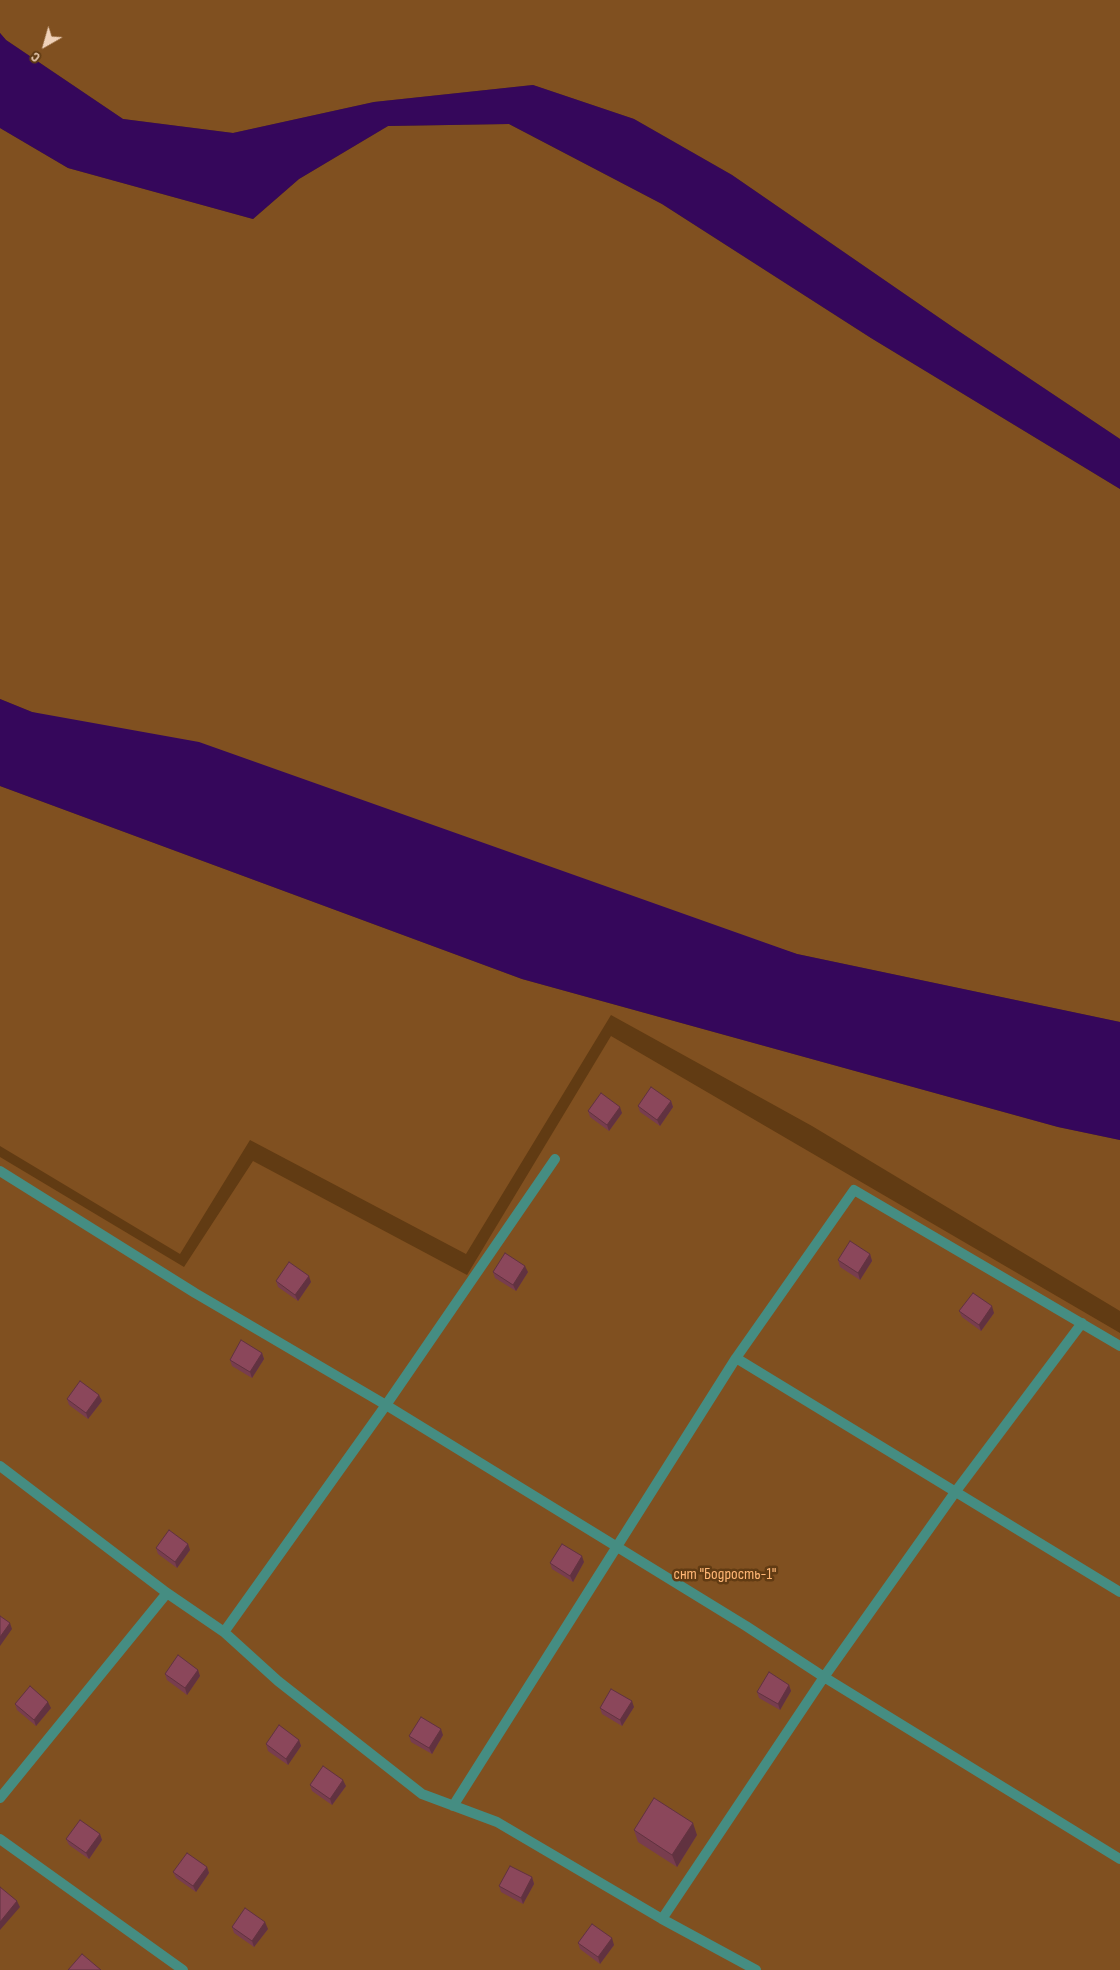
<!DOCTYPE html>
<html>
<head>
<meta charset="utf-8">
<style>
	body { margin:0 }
	#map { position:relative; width:1120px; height:1970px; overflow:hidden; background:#613b13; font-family:"Sofia Sans Condensed",sans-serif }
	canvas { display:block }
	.north { position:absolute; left:20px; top:20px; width:50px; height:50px; -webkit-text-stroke:4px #613b13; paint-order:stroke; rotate:218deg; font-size:14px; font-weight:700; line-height:20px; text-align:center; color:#f0d2b9 }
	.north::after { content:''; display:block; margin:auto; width:18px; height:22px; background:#f0d2b9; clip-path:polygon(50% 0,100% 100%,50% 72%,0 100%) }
</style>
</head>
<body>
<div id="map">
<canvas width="1120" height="1970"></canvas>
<div class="north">С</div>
</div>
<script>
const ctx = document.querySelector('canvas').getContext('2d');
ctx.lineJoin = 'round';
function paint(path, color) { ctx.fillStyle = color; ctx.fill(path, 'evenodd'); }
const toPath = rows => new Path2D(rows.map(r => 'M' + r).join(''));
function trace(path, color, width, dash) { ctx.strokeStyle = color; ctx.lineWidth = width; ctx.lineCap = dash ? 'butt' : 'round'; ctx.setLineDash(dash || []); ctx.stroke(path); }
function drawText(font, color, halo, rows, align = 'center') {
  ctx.font = font + ' "Sofia Sans Condensed",sans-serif'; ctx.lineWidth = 5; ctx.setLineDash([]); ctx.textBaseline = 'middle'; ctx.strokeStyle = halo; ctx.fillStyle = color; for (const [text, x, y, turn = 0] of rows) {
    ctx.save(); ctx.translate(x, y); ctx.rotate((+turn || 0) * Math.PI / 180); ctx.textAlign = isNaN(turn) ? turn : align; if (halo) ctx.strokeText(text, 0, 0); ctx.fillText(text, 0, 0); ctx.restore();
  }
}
paint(toPath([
	[0,0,1120,0,1120,439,954,328,732,175,634,119,533,85,374,102,233,133,123,119,6,40,0,33],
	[509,124,662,204,871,338,1120,489,1120,1022,797,954,32,712,0,699,0,128,68,168,253,219,299,179,388,126],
	[0,786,522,979,1058,1127,1120,1140,1120,1311,812,1126,611,1015,466,1254,250,1140,180,1254,0,1146],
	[611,1036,1120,1333,1120,1970,0,1970,0,1157,184,1267,253,1161,467,1275]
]), '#805020');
paint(toPath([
	[0,33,6,40,123,119,233,133,374,102,533,85,634,119,732,175,954,328,1120,439,1120,489,871,338,662,204,509,124,388,126,299,179,253,219,68,168,0,128],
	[0,699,32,712,199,742,797,954,1120,1022,1120,1140,1058,1127,522,979,0,786]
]), '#35075b');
trace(toPath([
	[0,1171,195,1293,386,1405,746,1626,824,1677,1120,1859],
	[736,1358,1120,1592],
	[0,1466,167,1593,224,1632,278,1681,422,1794,497,1822,662,1919,756,1970],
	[224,1632,386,1405,555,1159],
	[0,1798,167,1593],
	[453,1806,736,1358,854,1190,1120,1346],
	[0,1839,183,1970],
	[662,1919,824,1677,956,1491,1082,1323]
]), '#458d82', 10);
paint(toPath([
	[671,1101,673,1107,660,1126,640,1112,638,1106],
	[588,1111,622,1113,609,1131,590,1117],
	[870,1254,872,1261,860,1280,840,1267,838,1260],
	[493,1272,528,1272,516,1291,495,1278],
	[276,1281,311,1282,298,1301,278,1287],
	[959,1311,994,1313,981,1331,962,1317],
	[262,1353,264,1359,252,1378,232,1366,230,1360],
	[67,1399,102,1401,88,1419,69,1405],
	[188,1544,190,1550,177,1568,158,1554,156,1548],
	[584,1562,573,1582,552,1569,550,1563],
	[198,1670,200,1676,187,1695,167,1680,165,1674],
	[789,1685,791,1691,780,1710,759,1698,757,1692],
	[15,1704,51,1708,36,1726,17,1710],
	[634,1707,622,1726,602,1714,600,1708],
	[443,1735,432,1754,411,1742,409,1736],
	[299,1740,301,1746,288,1765,268,1751,266,1744],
	[310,1785,346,1786,332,1805,312,1791],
	[634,1830,697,1835,677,1867,638,1842],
	[100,1834,102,1840,89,1859,69,1845,66,1839],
	[207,1867,209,1873,196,1892,176,1878,173,1872],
	[532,1877,534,1884,523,1904,501,1892,499,1886],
	[232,1927,268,1929,254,1947,234,1933],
	[578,1943,614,1945,600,1964,580,1949]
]), '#783d4e');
paint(toPath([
	[671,1101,673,1107,660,1126,657,1120],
	[620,1107,622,1113,609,1131,607,1125],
	[870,1254,872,1261,860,1280,858,1273],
	[525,1266,528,1272,516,1291,513,1285],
	[309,1276,311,1282,298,1301,295,1295],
	[992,1306,994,1313,981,1331,979,1325],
	[262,1353,264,1359,252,1378,250,1372],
	[99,1395,102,1401,88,1419,86,1413],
	[188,1544,190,1550,177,1568,175,1562],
	[582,1556,584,1562,573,1582,570,1576],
	[10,1623,12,1629,0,1646,0,1637],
	[198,1670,200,1676,187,1695,185,1688],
	[789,1685,791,1691,780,1710,778,1704],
	[632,1701,634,1707,622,1726,620,1720],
	[48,1702,51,1708,36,1726,34,1720],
	[441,1729,443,1735,432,1754,429,1748],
	[299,1740,301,1746,288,1765,286,1759],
	[343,1780,346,1786,332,1805,330,1799],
	[693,1823,697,1835,677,1867,672,1855],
	[100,1834,102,1840,89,1859,86,1853],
	[207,1867,209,1873,196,1892,193,1886],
	[532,1877,534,1884,523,1904,521,1898],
	[17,1901,20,1907,0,1930,0,1922],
	[265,1922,268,1929,254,1947,252,1941],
	[612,1938,614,1945,600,1964,598,1957]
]), '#613240');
const building = toPath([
	[651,1087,671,1101,657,1120,638,1106,651,1087],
	[601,1093,620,1107,607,1125,588,1111,601,1093],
	[850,1241,870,1254,858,1273,838,1260,850,1241],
	[505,1253,525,1266,513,1285,493,1272,505,1253],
	[289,1262,309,1276,295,1295,276,1281,289,1262],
	[973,1293,992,1306,979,1325,959,1311,973,1293],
	[241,1340,262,1353,250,1372,230,1360,241,1340],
	[80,1381,99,1395,86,1413,67,1399,80,1381],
	[169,1530,188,1544,175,1562,156,1548,169,1530],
	[562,1544,582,1556,570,1576,550,1563,562,1544],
	[0,1616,10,1623,0,1637,0,1616],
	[178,1655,198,1670,185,1688,165,1674,178,1655],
	[769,1672,789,1685,778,1704,757,1692,769,1672],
	[30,1686,48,1702,34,1720,15,1704,30,1686],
	[611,1689,632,1701,620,1720,600,1708,611,1689],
	[421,1717,441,1729,429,1748,409,1736,421,1717],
	[279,1725,299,1740,286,1759,266,1744,279,1725],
	[323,1766,343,1780,330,1799,310,1785,323,1766],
	[654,1798,693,1823,672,1855,634,1830,654,1798],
	[80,1820,100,1834,86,1853,66,1839,80,1820],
	[187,1853,207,1867,193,1886,173,1872,187,1853],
	[510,1866,532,1877,521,1898,499,1886,510,1866],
	[0,1887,17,1901,0,1922,0,1887],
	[245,1908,265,1922,252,1941,232,1927,245,1908],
	[592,1924,612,1938,598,1957,578,1943,592,1924],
	[82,1954,101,1970,68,1970,82,1954]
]);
paint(building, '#8b475b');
trace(building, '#613240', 1);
drawText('16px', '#ffb675', '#613b13', [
	["снт \"Бодрость-1\"",725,1575]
]);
</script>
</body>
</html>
